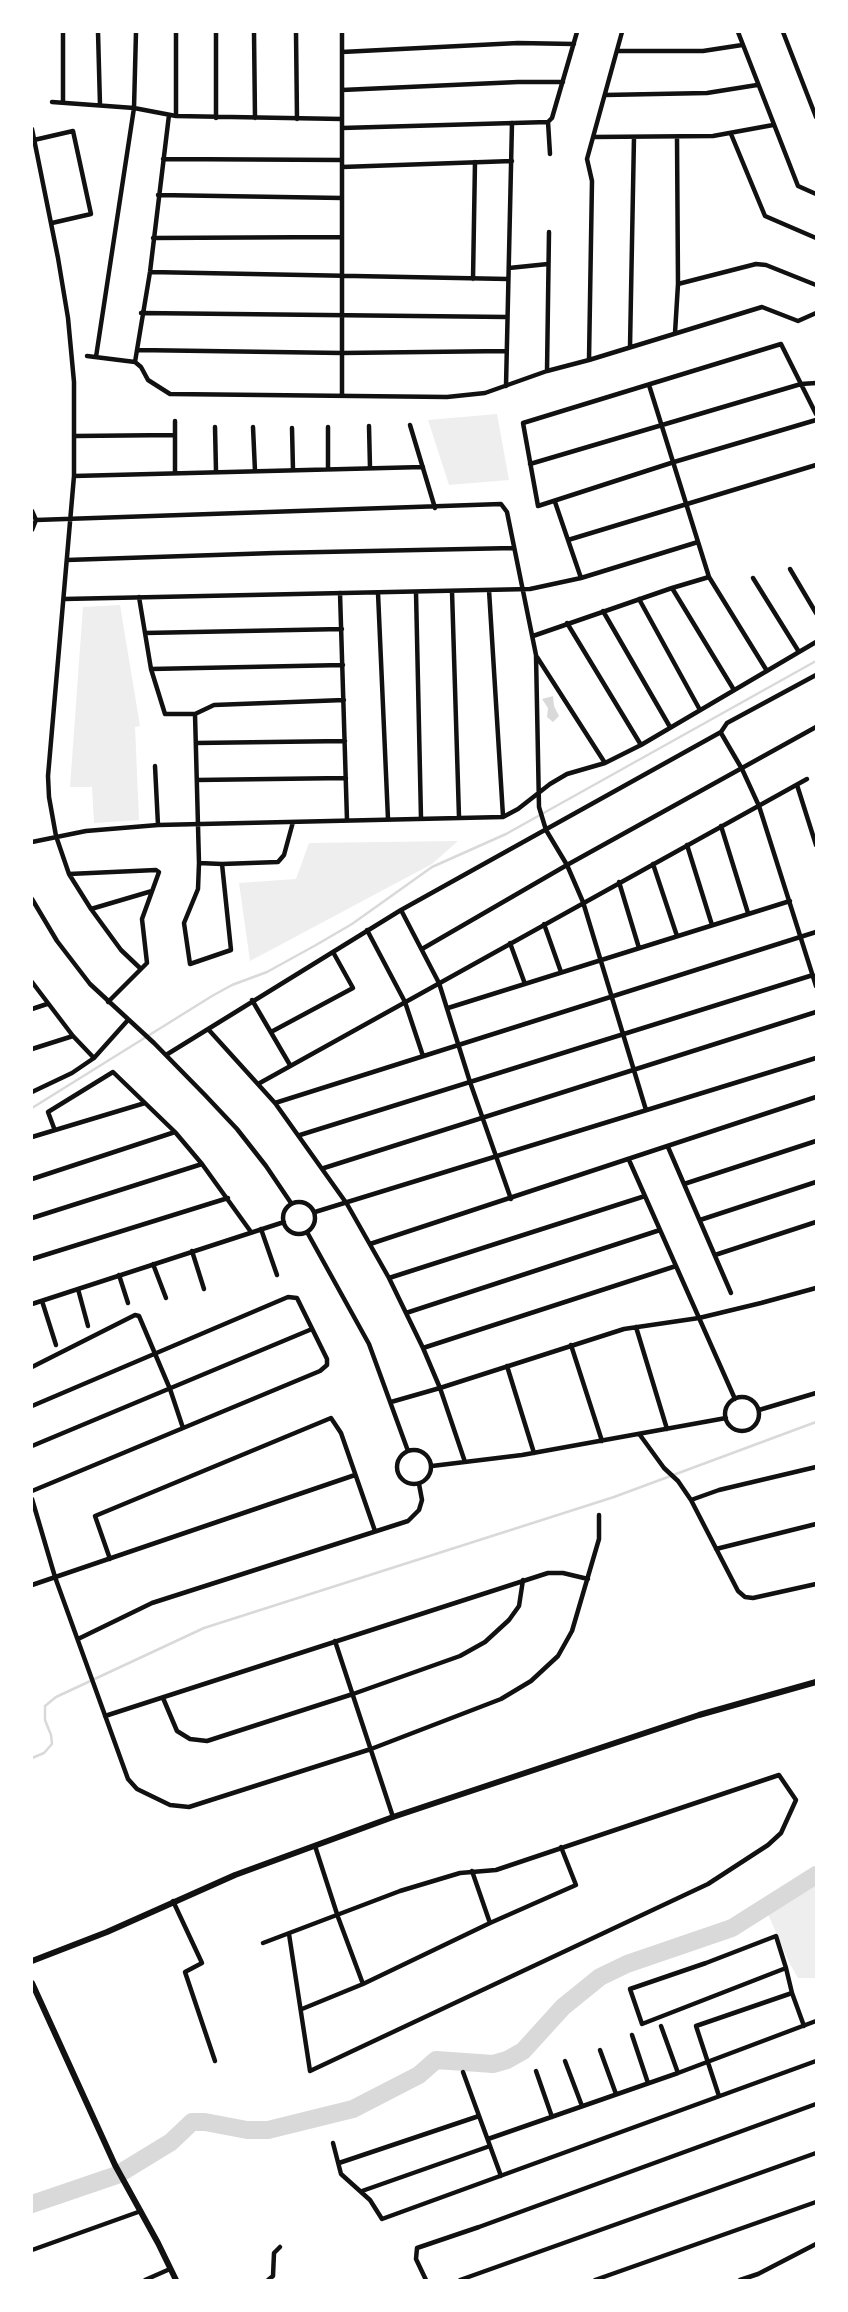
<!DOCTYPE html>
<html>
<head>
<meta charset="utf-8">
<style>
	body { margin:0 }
	#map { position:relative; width:848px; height:2312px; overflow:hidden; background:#fff; font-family:Merriweather,serif }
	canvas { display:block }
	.frame { position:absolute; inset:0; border:33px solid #fff; pointer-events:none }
</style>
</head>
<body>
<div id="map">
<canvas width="848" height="2312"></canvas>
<div class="frame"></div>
</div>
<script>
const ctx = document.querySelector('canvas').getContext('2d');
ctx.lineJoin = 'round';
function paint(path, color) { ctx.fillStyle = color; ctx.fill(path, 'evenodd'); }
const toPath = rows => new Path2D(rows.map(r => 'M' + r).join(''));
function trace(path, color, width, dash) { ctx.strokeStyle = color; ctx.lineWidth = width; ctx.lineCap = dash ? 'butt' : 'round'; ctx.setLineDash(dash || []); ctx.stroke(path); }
paint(toPath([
	[497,414,509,480,449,485,428,420],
	[120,605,140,726,135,727,139,820,94,823,92,787,70,787,83,607],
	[458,841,432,864,250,961,239,883,296,879,309,843],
	[816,1879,816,1978,798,1978,790,1964,767,1912]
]), '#eee');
paint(toPath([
	[553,696,554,706,559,716,553,722,547,717,548,708,542,699]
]), '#d9d9d9');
trace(toPath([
	[32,1108,212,996,232,985,267,972,316,945,352,924,432,867,506,834,816,661],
	[32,1758,44,1753,52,1744,51,1735,45,1720,45,1706,56,1697,204,1628,614,1497,816,1422]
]), '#d9d9d9', 2.5);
trace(toPath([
	[32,2204,117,2175,171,2142,192,2122,205,2122,247,2130,268,2130,353,2109,419,2075,436,2060,493,2064,507,2060,523,2051,563,2007,600,1977,627,1964,732,1928,816,1875]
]), '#d9d9d9', 18);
trace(toPath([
	[63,32,63,103],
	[98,32,100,105],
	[176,32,176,116],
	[216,32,216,118],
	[254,32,255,118],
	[296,32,297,119],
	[738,32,798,186,816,194],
	[783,32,816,117],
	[617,51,703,51,742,45],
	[342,52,518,43,574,44],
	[342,90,518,82,563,82],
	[605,95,707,93,757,85],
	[52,102,134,108,176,116,342,119],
	[342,128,548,122],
	[32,129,58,258,68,318,74,382,74,476,48,776,49,797,56,836,69,874,91,909,121,950,141,969],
	[731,134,765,216,816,238],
	[593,137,713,136,773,125],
	[34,140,73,131,91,214,52,223],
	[550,154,548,122,552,118,577,32],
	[163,159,341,160],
	[342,167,512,161],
	[158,195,342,198],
	[153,238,342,237],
	[509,268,548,264],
	[150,272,508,279],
	[473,279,475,162],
	[678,284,756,264,766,265,816,285],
	[141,313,507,317],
	[675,333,678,284,677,137],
	[630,347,634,137],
	[137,350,342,353,506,351],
	[87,356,135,362,141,367,148,380,170,394,447,397,485,393,547,371,589,360,762,307,798,321,816,313],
	[96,357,134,108,136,32],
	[589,360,592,181,587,159,622,32],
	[135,362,150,272,169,115],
	[547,371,549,232],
	[649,385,709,577,767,671],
	[506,386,512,123],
	[342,395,342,32],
	[816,414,781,344,523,423,538,506,674,462,816,420],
	[410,425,435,508],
	[369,426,370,468],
	[215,427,216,471],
	[253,427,255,471],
	[328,427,328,469],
	[292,428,293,470],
	[75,436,175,435],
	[530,464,801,384,816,383],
	[175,472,175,421],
	[74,476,423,467],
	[555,502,581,578],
	[32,511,36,520,32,530],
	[36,520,501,504,507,512,536,655,539,807,546,830,567,865,583,902,646,1110],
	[568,540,816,465],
	[67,560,274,553,514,548],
	[790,569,816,613],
	[753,578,799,652],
	[672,588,734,690],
	[489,590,503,816],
	[452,591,459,817],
	[416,592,421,818],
	[340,593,347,820],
	[378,593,388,819],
	[139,597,151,669,165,714,195,714,214,705,344,700],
	[64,599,530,589,581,578,698,542],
	[639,599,700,710],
	[603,611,670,727],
	[567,623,641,745],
	[145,633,342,629],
	[533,636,672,588,709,577],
	[537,657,605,763],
	[151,669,343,665],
	[195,714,199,863,198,889,184,923,190,964,231,950,222,864],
	[721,733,742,769,759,806,816,986],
	[196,743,345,741],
	[155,766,158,825],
	[197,780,346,778],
	[797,785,816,845],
	[721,826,748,913],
	[32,842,86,831,158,825,503,817,518,809,550,784,567,774,605,763,641,745,816,642],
	[687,845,712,925],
	[199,863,222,864,278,862,284,855,293,822],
	[653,864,677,936],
	[69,874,156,870,159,872,142,919,147,963,108,1002],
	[619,882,639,948],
	[32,899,57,941,90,984,154,1043,205,1095,237,1129,266,1166,291,1203],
	[91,909,152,891],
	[401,910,439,983,470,1082,511,1199],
	[544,924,561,972],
	[367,930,405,1002,423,1056],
	[510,943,525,984],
	[422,949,567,865,816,727],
	[32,982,73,1036,94,1058],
	[252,1000,290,1065],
	[448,1008,790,901],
	[32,1009,47,1004],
	[208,1029,275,1103,347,1204,389,1278,423,1348,440,1388,465,1462],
	[271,1032,353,988,333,952],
	[32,1049,73,1036],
	[166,1055,401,910,721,732,727,723,816,675],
	[258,1084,807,779],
	[32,1092,72,1073,94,1058,128,1020],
	[275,1103,816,932],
	[54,1128,48,1112,113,1072,175,1132,202,1164,251,1232],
	[300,1135,813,975],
	[32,1137,145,1103],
	[668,1147,731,1293],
	[629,1160,735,1399],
	[324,1168,816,1012],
	[32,1179,175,1132],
	[684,1184,816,1141],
	'283 1218a16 16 0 1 1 32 0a16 16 0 1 1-32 0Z',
	[315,1212,816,1058],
	[32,1218,202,1164],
	[700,1220,816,1182],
	[261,1229,277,1275],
	[307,1232,369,1344,408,1451],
	[370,1244,816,1097],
	[192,1251,204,1289],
	[715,1255,816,1222],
	[32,1259,228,1198],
	[153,1264,166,1298],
	[119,1275,128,1303],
	[389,1278,645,1196],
	[78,1289,88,1326],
	[42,1301,56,1345],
	[32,1304,284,1222],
	[406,1313,660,1230],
	[636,1327,667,1429],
	[571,1345,602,1441],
	[423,1348,676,1266],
	[507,1366,534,1453],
	[32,1367,135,1315,139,1316,170,1389,183,1428],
	'725 1414a17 17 0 1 1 34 0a17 17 0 1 1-34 0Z',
	[391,1402,440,1388,624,1329,699,1318,761,1303,816,1288],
	[32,1406,288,1297,297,1298,327,1359,327,1365,320,1371,32,1491],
	[759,1410,816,1393],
	[640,1435,664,1468,678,1481,691,1500,738,1591,745,1597,753,1598,816,1584],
	[32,1446,312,1329],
	'397 1467a17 17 0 1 1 34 0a17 17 0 1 1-34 0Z',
	[432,1466,522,1455,726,1418],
	[32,1499,55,1577,128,1779,137,1789,170,1805,189,1807,371,1749,501,1699,531,1681,558,1656,572,1631,599,1539,599,1515],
	[691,1500,719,1490,816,1467],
	[716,1549,816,1524],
	[110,1559,95,1516,331,1418,341,1433,375,1531],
	[32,1585,355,1475],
	[78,1639,152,1603,408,1521,419,1510,422,1500,419,1484],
	[335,1641,393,1817],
	[163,1698,177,1731,190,1739,207,1741,353,1694,460,1656,485,1642,509,1620,519,1606,523,1580],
	[105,1716,548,1573,563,1573,588,1579],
	[315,1846,338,1917,363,1984],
	[472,1871,490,1923],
	[173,1901,202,1963,185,1972,215,2061],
	[263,1943,400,1891,460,1873,496,1870,779,1775,796,1800,781,1833,768,1845,708,1884,310,2071,289,1934],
	[786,1968,642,2024,630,1989,706,1963,776,1936,786,1968,792,1993,804,2026],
	[302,2009,363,1984,490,1923,576,1885,561,1847],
	[661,2026,678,2073],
	[632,2035,648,2083],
	[600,2050,616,2094],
	[565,2061,582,2106],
	[536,2071,552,2117],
	[463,2072,501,2176],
	[719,2096,696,2026,792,1993],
	[488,2139,678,2073,816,2021],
	[333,2143,341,2174,370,2200,382,2219,816,2061],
	[339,2163,479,2116],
	[362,2191,490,2146],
	[32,2250,141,2211],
	[145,2280,170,2269],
	[268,2280,273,2276,274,2253,280,2247],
	[426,2280,416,2259,417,2248,479,2227,816,2104],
	[460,2280,816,2153],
	[595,2280,816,2202],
	[740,2280,758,2274,816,2244]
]), '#111', 4.5);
trace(toPath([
	[32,1961,107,1932,235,1875,393,1817,699,1715,816,1682],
	[32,1983,115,2165,158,2243,176,2280]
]), '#111', 6);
</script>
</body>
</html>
